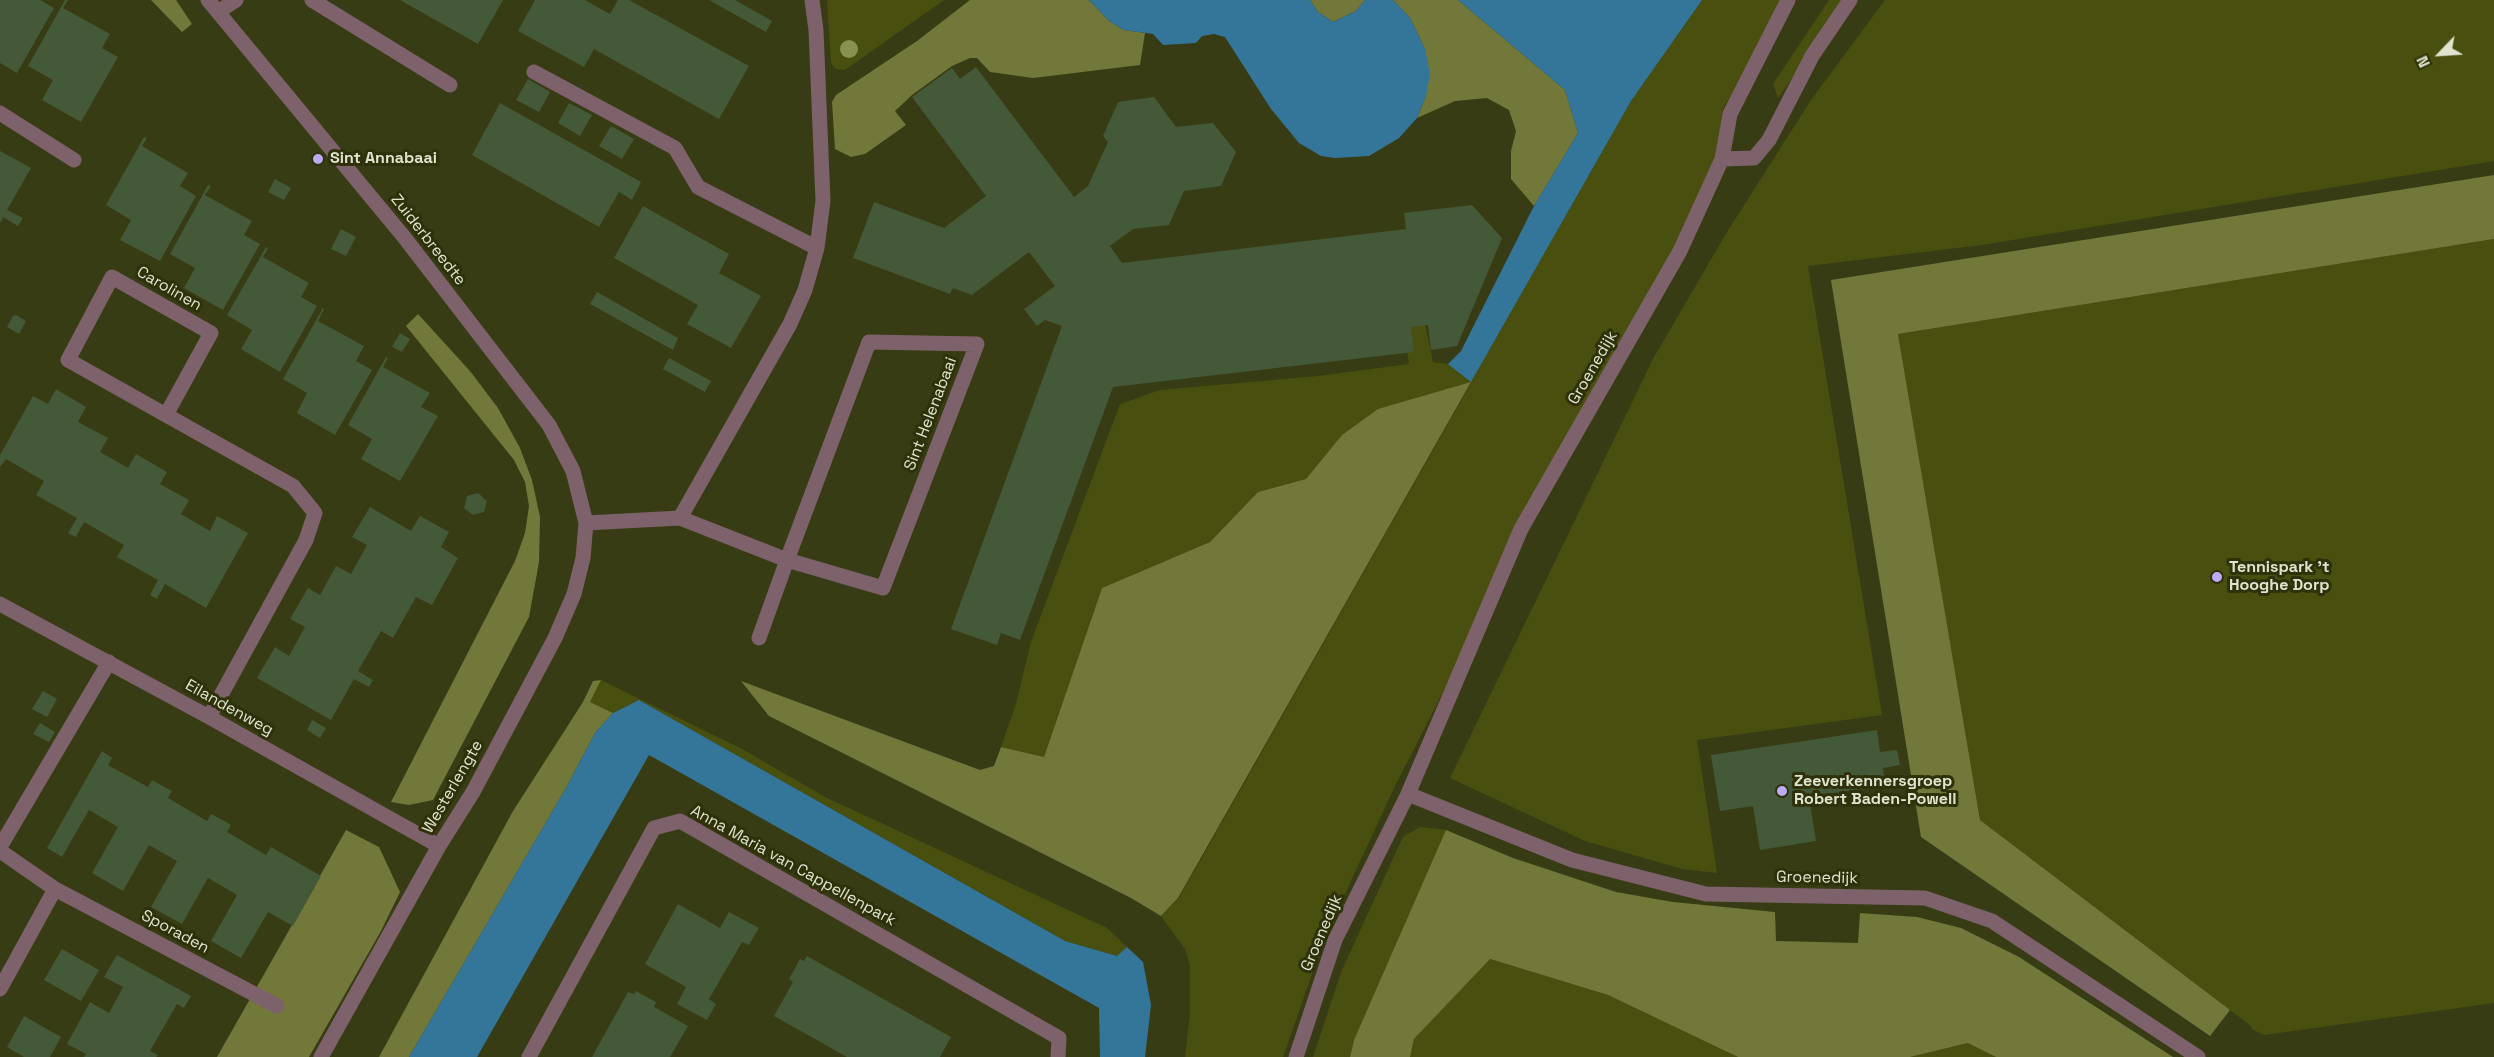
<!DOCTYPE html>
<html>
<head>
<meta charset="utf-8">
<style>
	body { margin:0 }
	#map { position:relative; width:2494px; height:1057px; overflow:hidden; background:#383c14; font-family:"Space Grotesk",sans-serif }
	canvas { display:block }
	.north { position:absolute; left:2410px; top:24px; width:60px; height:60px; -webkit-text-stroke:4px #2e3109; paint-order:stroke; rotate:245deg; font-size:16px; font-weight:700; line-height:24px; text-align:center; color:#e0e4ce }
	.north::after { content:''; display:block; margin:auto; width:21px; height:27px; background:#e0e4ce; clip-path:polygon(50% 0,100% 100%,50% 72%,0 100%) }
</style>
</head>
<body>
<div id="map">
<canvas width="2494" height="1057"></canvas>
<div class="north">N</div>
</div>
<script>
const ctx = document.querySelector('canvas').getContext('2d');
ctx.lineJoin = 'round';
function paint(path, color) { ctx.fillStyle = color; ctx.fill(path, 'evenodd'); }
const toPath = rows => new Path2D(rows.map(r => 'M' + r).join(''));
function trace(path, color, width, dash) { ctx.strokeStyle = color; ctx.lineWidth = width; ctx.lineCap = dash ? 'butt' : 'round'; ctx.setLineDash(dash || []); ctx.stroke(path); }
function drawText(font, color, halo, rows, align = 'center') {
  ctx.font = font + ' "Space Grotesk",sans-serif'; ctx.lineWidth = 6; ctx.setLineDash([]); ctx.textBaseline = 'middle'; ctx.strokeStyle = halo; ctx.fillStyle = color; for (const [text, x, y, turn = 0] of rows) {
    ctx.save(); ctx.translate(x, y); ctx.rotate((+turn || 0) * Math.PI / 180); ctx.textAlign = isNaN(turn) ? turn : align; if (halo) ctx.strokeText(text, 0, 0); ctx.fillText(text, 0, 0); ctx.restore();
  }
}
paint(toPath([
	[827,0,944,0,845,70,836,69,831,63],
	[1702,0,1793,0,1723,108,1710,195,1607,372,1395,786,1325,937,1283,1057,1185,1057,1190,1014,1190,965,1185,949,1161,916,1179,898,1471,383,1342,435,1306,479,1258,492,1210,542,1102,588,1044,757,1001,747,1016,704,1031,642,1120,404,1160,390,1318,376,1409,364,1403,322,1424,320,1433,362,1448,364,1471,382,1631,101],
	[1829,0,1847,0,1778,98,1773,84],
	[1885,0,2494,0,2494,161,1982,245,1808,266,1882,715,1697,740,1717,873,1682,869,1585,841,1450,778,1653,359,1727,232,1811,100],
	[2494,239,2494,1003,2264,1035,2252,1029,2251,1026,1980,820,1898,334],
	[601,680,742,749,825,797,1107,928,1127,947,1117,956,1065,941,639,700,613,713,590,702],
	[1420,827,1446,830,1437,853,1354,1040,1350,1057,1313,1057,1341,972,1403,837],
	[1489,959,1608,995,1738,1057,1410,1057,1414,1039],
	[1969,1043,1996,1057,1910,1057]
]), '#494f0e');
paint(toPath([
	[151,0,176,0,192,24,182,32],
	[970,0,1089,0,1109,21,1124,30,1145,33,1140,65,1033,78,990,72,977,58,970,58,952,66,912,95,895,111,906,125,865,154,851,157,835,149,832,102,836,95,917,41],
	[1310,0,1365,0,1356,11,1333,22,1318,12],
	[1393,0,1458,0,1565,90,1578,133,1534,206,1511,179,1511,151,1516,131,1509,110,1487,98,1455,101,1417,118,1426,96,1425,49,1410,18],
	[2494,175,2494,239,1898,334,1980,820,2230,1010,2210,1036,1921,837,1831,280],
	[418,314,470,371,498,408,520,448,532,480,540,517,539,562,529,617,433,800,409,805,391,802,515,561,525,533,529,506,525,482,514,460,406,326],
	[1471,382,1178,898,1161,916,1131,898,769,716,741,681,980,770,994,766,1001,747,1044,757,1102,588,1210,542,1258,492,1306,479,1342,435,1378,409],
	[601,680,590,702,613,713,595,733,566,788,409,1057,379,1057,513,811,583,702,593,681],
	[346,830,379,847,400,892,381,931,309,1057,217,1057],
	[1446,830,1513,858,1616,892,1673,902,1775,912,1776,941,1858,943,1860,913,1917,917,1961,928,2019,957,2173,1057,1996,1057,1968,1043,1910,1057,1738,1057,1608,995,1490,959,1414,1039,1410,1057,1350,1057,1354,1040]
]), '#71783a');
paint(toPath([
	[1089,0,1310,0,1318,12,1333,22,1356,11,1365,0,1393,0,1410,18,1425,49,1430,74,1426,96,1417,118,1399,138,1369,156,1335,158,1321,156,1299,143,1271,109,1225,37,1214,34,1202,36,1196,43,1163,45,1153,34,1124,30,1109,21],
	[1458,0,1702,0,1631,101,1471,382,1448,364,1461,351,1534,206,1578,133,1565,90],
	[639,700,1065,941,1117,956,1127,947,1143,962,1151,1005,1145,1057,1100,1057,1099,1008,649,755,477,1057,409,1057,566,788,595,733,613,713]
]), '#347699');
paint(toPath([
	[0,0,40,0,54,8,17,73,0,63],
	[65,0,68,0,63,8,110,34,102,48,118,57,81,122,42,100,53,80,28,66],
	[400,0,503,0,478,44],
	[535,0,585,0,610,14,618,0,629,0,749,66,719,119,594,49,584,67,518,31],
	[709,0,735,0,772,21,766,32],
	[976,67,1074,197,1088,186,1108,142,1103,136,1118,102,1154,97,1176,127,1213,123,1236,152,1221,186,1184,191,1169,225,1133,229,1110,246,1122,263,1406,229,1404,213,1472,205,1502,238,1457,346,1431,350,1428,325,1411,327,1414,352,1113,387,1020,640,1001,633,997,645,951,629,1062,326,1045,320,1037,326,1024,309,1055,286,1029,252,972,295,953,288,950,294,853,258,874,202,944,228,986,196,912,97,952,68,960,79],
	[528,79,550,92,539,112,516,100],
	[500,103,641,182,632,200,619,192,599,227,472,155],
	[569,103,592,115,580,136,558,123],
	[611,126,634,139,622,159,599,146],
	[144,137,147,138,142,146,188,173,180,186,196,196,160,261,120,240,131,220,106,205],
	[0,151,31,168,7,210,23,218,18,226,3,217,0,223],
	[275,179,291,188,284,200,268,192],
	[208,185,211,186,205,195,252,221,244,235,260,244,223,310,184,288,195,268,170,254],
	[643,206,729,254,719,273,761,296,731,348,687,324,698,305,614,258],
	[341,229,356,237,346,256,331,249],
	[266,247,268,248,263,257,309,283,301,297,317,306,280,372,241,349,252,330,227,315],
	[597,292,678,338,673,350,590,304],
	[323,308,324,309,318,321,364,346,356,361,372,370,335,435,297,413,307,393,283,379],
	[16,315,26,321,19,334,7,327,13,316],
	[400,333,410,339,402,352,392,347],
	[386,357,388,358,383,367,430,393,421,407,438,416,400,481,361,459,372,439,348,425],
	[669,358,711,381,705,392,663,369],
	[56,389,86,407,78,422,108,438,100,452,128,468,136,454,167,472,160,484,189,500,181,514,210,531,217,516,248,533,206,608,165,584,157,599,150,595,158,580,117,557,124,545,84,522,76,537,68,533,77,518,36,495,44,481,6,459,0,467,0,455,33,396,48,404],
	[478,493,487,501,484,512,473,515,464,508,467,496],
	[370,507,411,531,420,516,449,532,441,547,458,558,432,605,416,597,393,638,381,631,358,671,373,680,369,687,354,679,331,720,257,678,275,647,289,656,305,627,290,619,308,588,320,595,336,566,351,574,367,545,352,537],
	[43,691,57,699,47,717,32,709],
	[312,720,326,728,320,738,307,730],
	[40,723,55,732,49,742,33,734],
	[1877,730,1880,752,1897,750,1900,765,1883,768,1885,785,1809,797,1816,841,1760,850,1753,806,1720,811,1711,755],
	[102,751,112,758,108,765,148,787,152,780,172,791,168,798,207,821,211,814,221,819,231,825,227,832,266,855,271,847,321,876,293,926,268,912,241,958,211,941,237,895,208,878,182,924,151,907,177,861,149,845,123,891,92,873,118,827,89,810,62,857,47,848],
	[678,904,720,928,729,912,759,928,749,945,742,942,709,999,716,1004,707,1020,677,1004,686,987,645,964],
	[62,949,99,970,81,1001,44,980],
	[117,955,191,996,184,1008,177,1004,150,1051,158,1055,156,1057,84,1057,86,1054,67,1044,90,1002,109,1013,123,987,104,977],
	[807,956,951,1037,940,1057,847,1057,774,1016,793,982,789,979,800,959,804,961],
	[636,991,656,1002,654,1007,688,1026,670,1057,592,1057,628,992,634,994],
	[24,1016,61,1037,50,1057,24,1057,7,1047]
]), '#435937');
trace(toPath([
	[0,113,74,160],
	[869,342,977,344,883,588,787,560,869,342]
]), '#7d616b', 15);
trace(toPath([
	[208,0,404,237,549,425,573,471,586,523,583,558,574,594,555,638,473,792,439,846,321,1057],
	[312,0,450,85],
	[218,12,236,0],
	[534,72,675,148,698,187,817,248],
	[1722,159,1730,114,1788,0],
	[166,415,211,333,112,277,68,360,166,415,293,486,315,513,306,540,209,717],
	[680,518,787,560,759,638],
	[586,523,680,518,790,324,805,290,817,248,823,201,816,30,812,0],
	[0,604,209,717,439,846],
	[1408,794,1572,860,1706,894,1925,898,1992,921,2198,1057],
	[0,847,109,662],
	[0,851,55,889,0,989],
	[55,889,277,1006],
	[529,1057,654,828,680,821,1059,1038,1058,1057],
	[1296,1057,1335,940,1408,794,1521,529,1680,251,1722,159,1754,158,1769,140,1812,56,1850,0]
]), '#7d616b', 15);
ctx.fillStyle = '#88914d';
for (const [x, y] of [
	[849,49]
]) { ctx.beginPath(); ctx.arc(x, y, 9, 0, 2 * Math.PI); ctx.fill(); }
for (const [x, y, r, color] of [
	[318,159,6,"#bcaaf6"],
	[2217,577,6,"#bcaaf6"],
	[1782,791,6,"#bcaaf6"]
]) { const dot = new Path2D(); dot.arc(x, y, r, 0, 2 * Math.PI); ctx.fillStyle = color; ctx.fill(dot); trace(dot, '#2e3109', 2); }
drawText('bold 16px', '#e0e4ce', '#2e3109', [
	["Sint Annabaai",330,159],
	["Tennispark 't",2229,568],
	["Hooghe Dorp",2229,586],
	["Zeeverkennersgroep",1794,782],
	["Robert Baden-Powell",1794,800]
], 'left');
drawText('16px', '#e0e4ce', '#2e3109', [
	["Zuiderbreedte",428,240,52],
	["Carolinen",169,289,30],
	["Groenedijk",1593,368,-60],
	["Sint Helenabaai",931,414,-69],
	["Eilandenweg",229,708,29],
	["Westerlengte",453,787,-60],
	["Anna Maria van Cappellenpark",793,866,29],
	["Groenedijk",1817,878,1],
	["Sporaden",175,932,28],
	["Groenedijk",1322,933,-67]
]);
</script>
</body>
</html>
